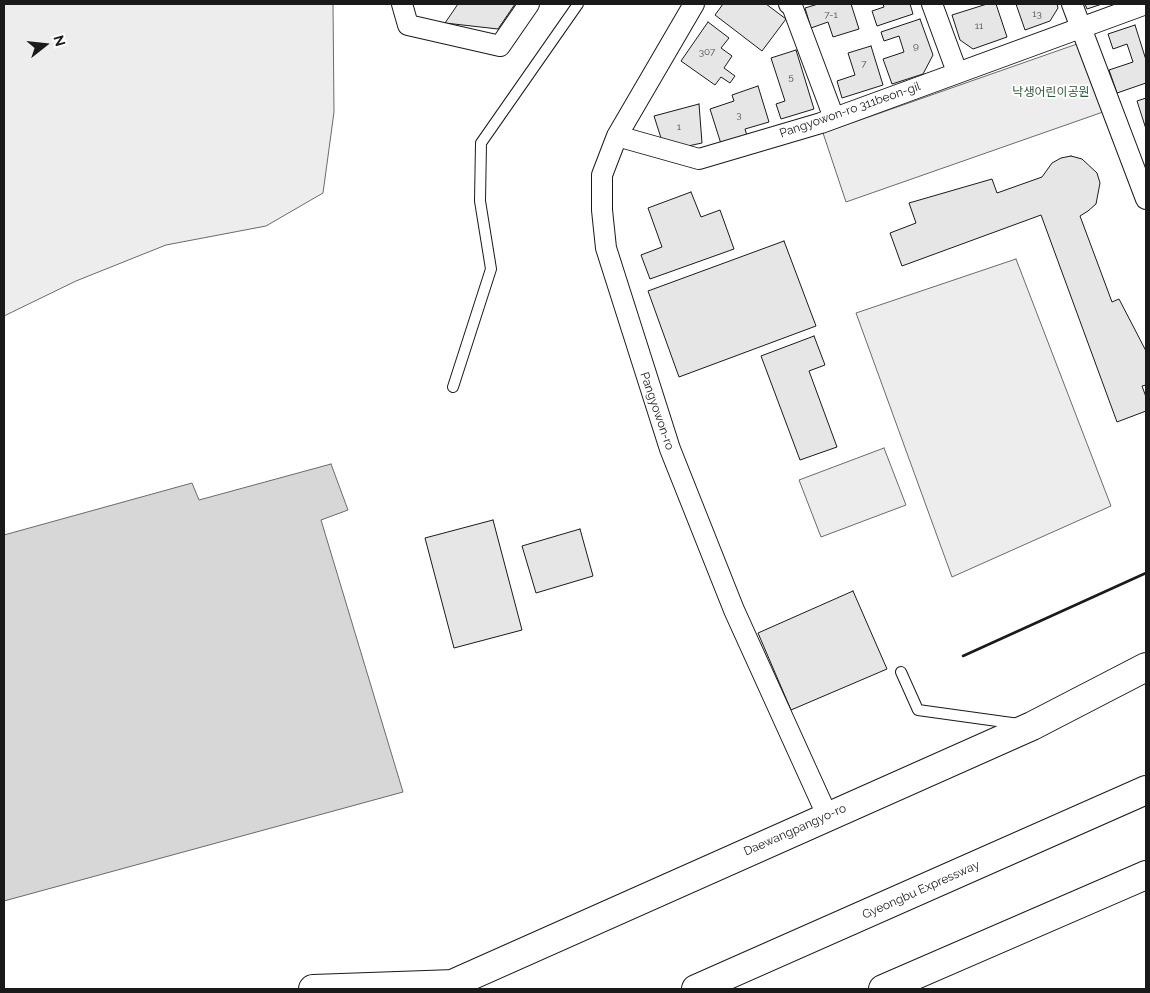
<!DOCTYPE html>
<html>
<head>
<meta charset="utf-8">
<style>
	body { margin:0 }
	#map { position:relative; width:1150px; height:993px; overflow:hidden; background:#fff; font-family:Raleway,sans-serif }
	canvas { display:block }
	.frame { position:absolute; inset:0; border:5px solid #1a1a1a; pointer-events:none }
	.north { position:absolute; left:20px; top:20px; width:50px; height:50px; -webkit-text-stroke:4px #fff; paint-order:stroke; rotate:74deg; font-size:14px; font-weight:700; line-height:20px; text-align:center; color:#1a1a1a }
	.north::after { content:''; display:block; margin:auto; width:18px; height:22px; background:#1a1a1a; clip-path:polygon(50% 0,100% 100%,50% 72%,0 100%) }
</style>
</head>
<body>
<div id="map">
<canvas width="1150" height="993"></canvas>
<div class="frame"></div>
<div class="north">N</div>
</div>
<script>
const ctx = document.querySelector('canvas').getContext('2d');
ctx.lineJoin = 'round';
function paint(path, color) { ctx.fillStyle = color; ctx.fill(path, 'evenodd'); }
const toPath = rows => new Path2D(rows.map(r => 'M' + r).join(''));
function trace(path, color, width, dash) { ctx.strokeStyle = color; ctx.lineWidth = width; ctx.lineCap = dash ? 'butt' : 'round'; ctx.setLineDash(dash || []); ctx.stroke(path); }
function drawText(font, color, halo, rows, align = 'center') {
  ctx.font = font + ' Raleway,"Noto Sans KR",sans-serif'; ctx.lineWidth = 4; ctx.setLineDash([]); ctx.textBaseline = 'middle'; ctx.strokeStyle = halo; ctx.fillStyle = color; for (const [text, x, y, turn = 0] of rows) {
    ctx.save(); ctx.translate(x, y); ctx.rotate((+turn || 0) * Math.PI / 180); ctx.textAlign = isNaN(turn) ? turn : align; if (halo) ctx.strokeText(text, 0, 0); ctx.fillText(text, 0, 0); ctx.restore();
  }
}
const built = toPath([
	[4,4,333,4,334,112,323,193,266,226,166,245,76,281,4,316,4,4],
	[1077,44,1103,112,846,202,823,133,1077,44],
	[1016,259,1111,506,952,577,856,313,1016,259],
	[884,448,906,505,821,537,799,480,884,448]
]);
paint(built, '#ededed');
trace(built, '#6a6a6a', 1);
const water = toPath([
	[331,464,348,510,321,520,403,792,4,901,4,535,192,483,199,500,331,464]
]);
paint(water, '#d7d7d7');
trace(water, '#6a6a6a', 1);
const building = toPath([
	[458,4,515,4,498,29,445,23,458,4],
	[723,4,766,4,786,19,762,51,715,15,723,4],
	[818,4,851,4,859,29,833,37,828,22,811,28,805,8,818,4],
	[883,4,910,4,913,14,877,26,872,11,884,7,883,4],
	[987,4,996,4,1007,37,973,49,960,40,952,15,987,4],
	[1016,4,1057,4,1058,8,1050,21,1025,30,1016,4],
	[1085,4,1102,4,1087,9,1085,4],
	[920,19,933,55,923,74,892,84,883,59,904,52,899,36,884,41,881,32,920,19],
	[708,22,729,38,721,48,732,56,724,68,735,76,730,83,721,77,715,85,681,61,708,22],
	[1135,25,1146,60,1146,83,1117,93,1109,70,1133,62,1127,44,1113,49,1108,34,1135,25],
	[871,46,883,85,842,98,837,81,855,75,848,53,871,46],
	[796,50,814,109,781,119,776,104,785,101,771,58,796,50],
	[758,86,769,122,745,129,748,139,722,147,710,109,734,101,732,95,758,86],
	[1146,98,1146,129,1137,101,1146,98],
	[699,104,702,143,688,146,661,138,654,116,699,104],
	[1071,156,1082,159,1097,173,1100,183,1096,204,1088,211,1080,216,1112,302,1119,299,1146,351,1146,385,1142,386,1146,397,1146,411,1117,422,1041,215,902,266,890,233,916,223,909,203,992,179,997,193,1042,177,1052,163,1061,158,1071,156],
	[691,192,701,217,720,210,734,249,650,279,641,255,662,247,648,208,691,192],
	[784,241,816,326,679,377,648,291,784,241],
	[814,336,825,365,809,371,837,447,800,460,761,356,814,336],
	[493,520,522,630,454,648,425,538,493,520],
	[580,529,593,576,536,593,522,546,580,529],
	[853,591,887,669,791,710,758,633,853,591]
]);
paint(building, '#e6e6e6');
trace(building, '#1a1a1a', 1);
const service = toPath([
	[453,387,491,269,480,201,481,143,578,4],
	[901,672,918,710,1019,724]
]);
const minor = toPath([
	[402,4,408,25,500,46,529,4],
	[694,4,617,136,602,175,602,210,606,248,670,449,734,610,827,815],
	[789,4,792,6,834,118],
	[932,4,957,72],
	[1072,4,1146,199],
	[617,136,699,159,821,123,1146,4]
]);
const primary = toPath([
	[313,989,454,984],
	[441,989,1032,726,1146,667]
]);
const motorway = toPath([
	[696,989,1146,790],
	[883,989,1146,875]
]);
trace(service, '#1a1a1a', 12);
trace(minor, '#1a1a1a', 22);
trace(primary, '#1a1a1a', 30);
trace(motorway, '#1a1a1a', 30);
trace(service, '#fff', 10);
trace(minor, '#fff', 20);
trace(primary, '#fff', 28);
trace(motorway, '#fff', 28);
trace(toPath([
	[963,656,1146,573]
]), '#1a1a1a', 2.5);
drawText('10px', '#4d4d4d', null, [
	["13",1037,14],
	["7-1",831,15],
	["11",979,26],
	["9",916,46],
	["307",707,52],
	["7",864,64],
	["5",791,77],
	["3",739,115],
	["1",679,127]
]);
drawText('12px', '#2b5a34', '#fff', [
	["낙생어린이공원",1051,92]
]);
drawText('12px', '#1a1a1a', '#fff', [
	["Pangyowon-ro 311beon-gil",850,110,-19],
	["Pangyowon-ro",657,411,71],
	["Daewangpangyo-ro",795,830,-24],
	["Gyeongbu Expressway",921,890,-24]
]);
</script>
</body>
</html>
